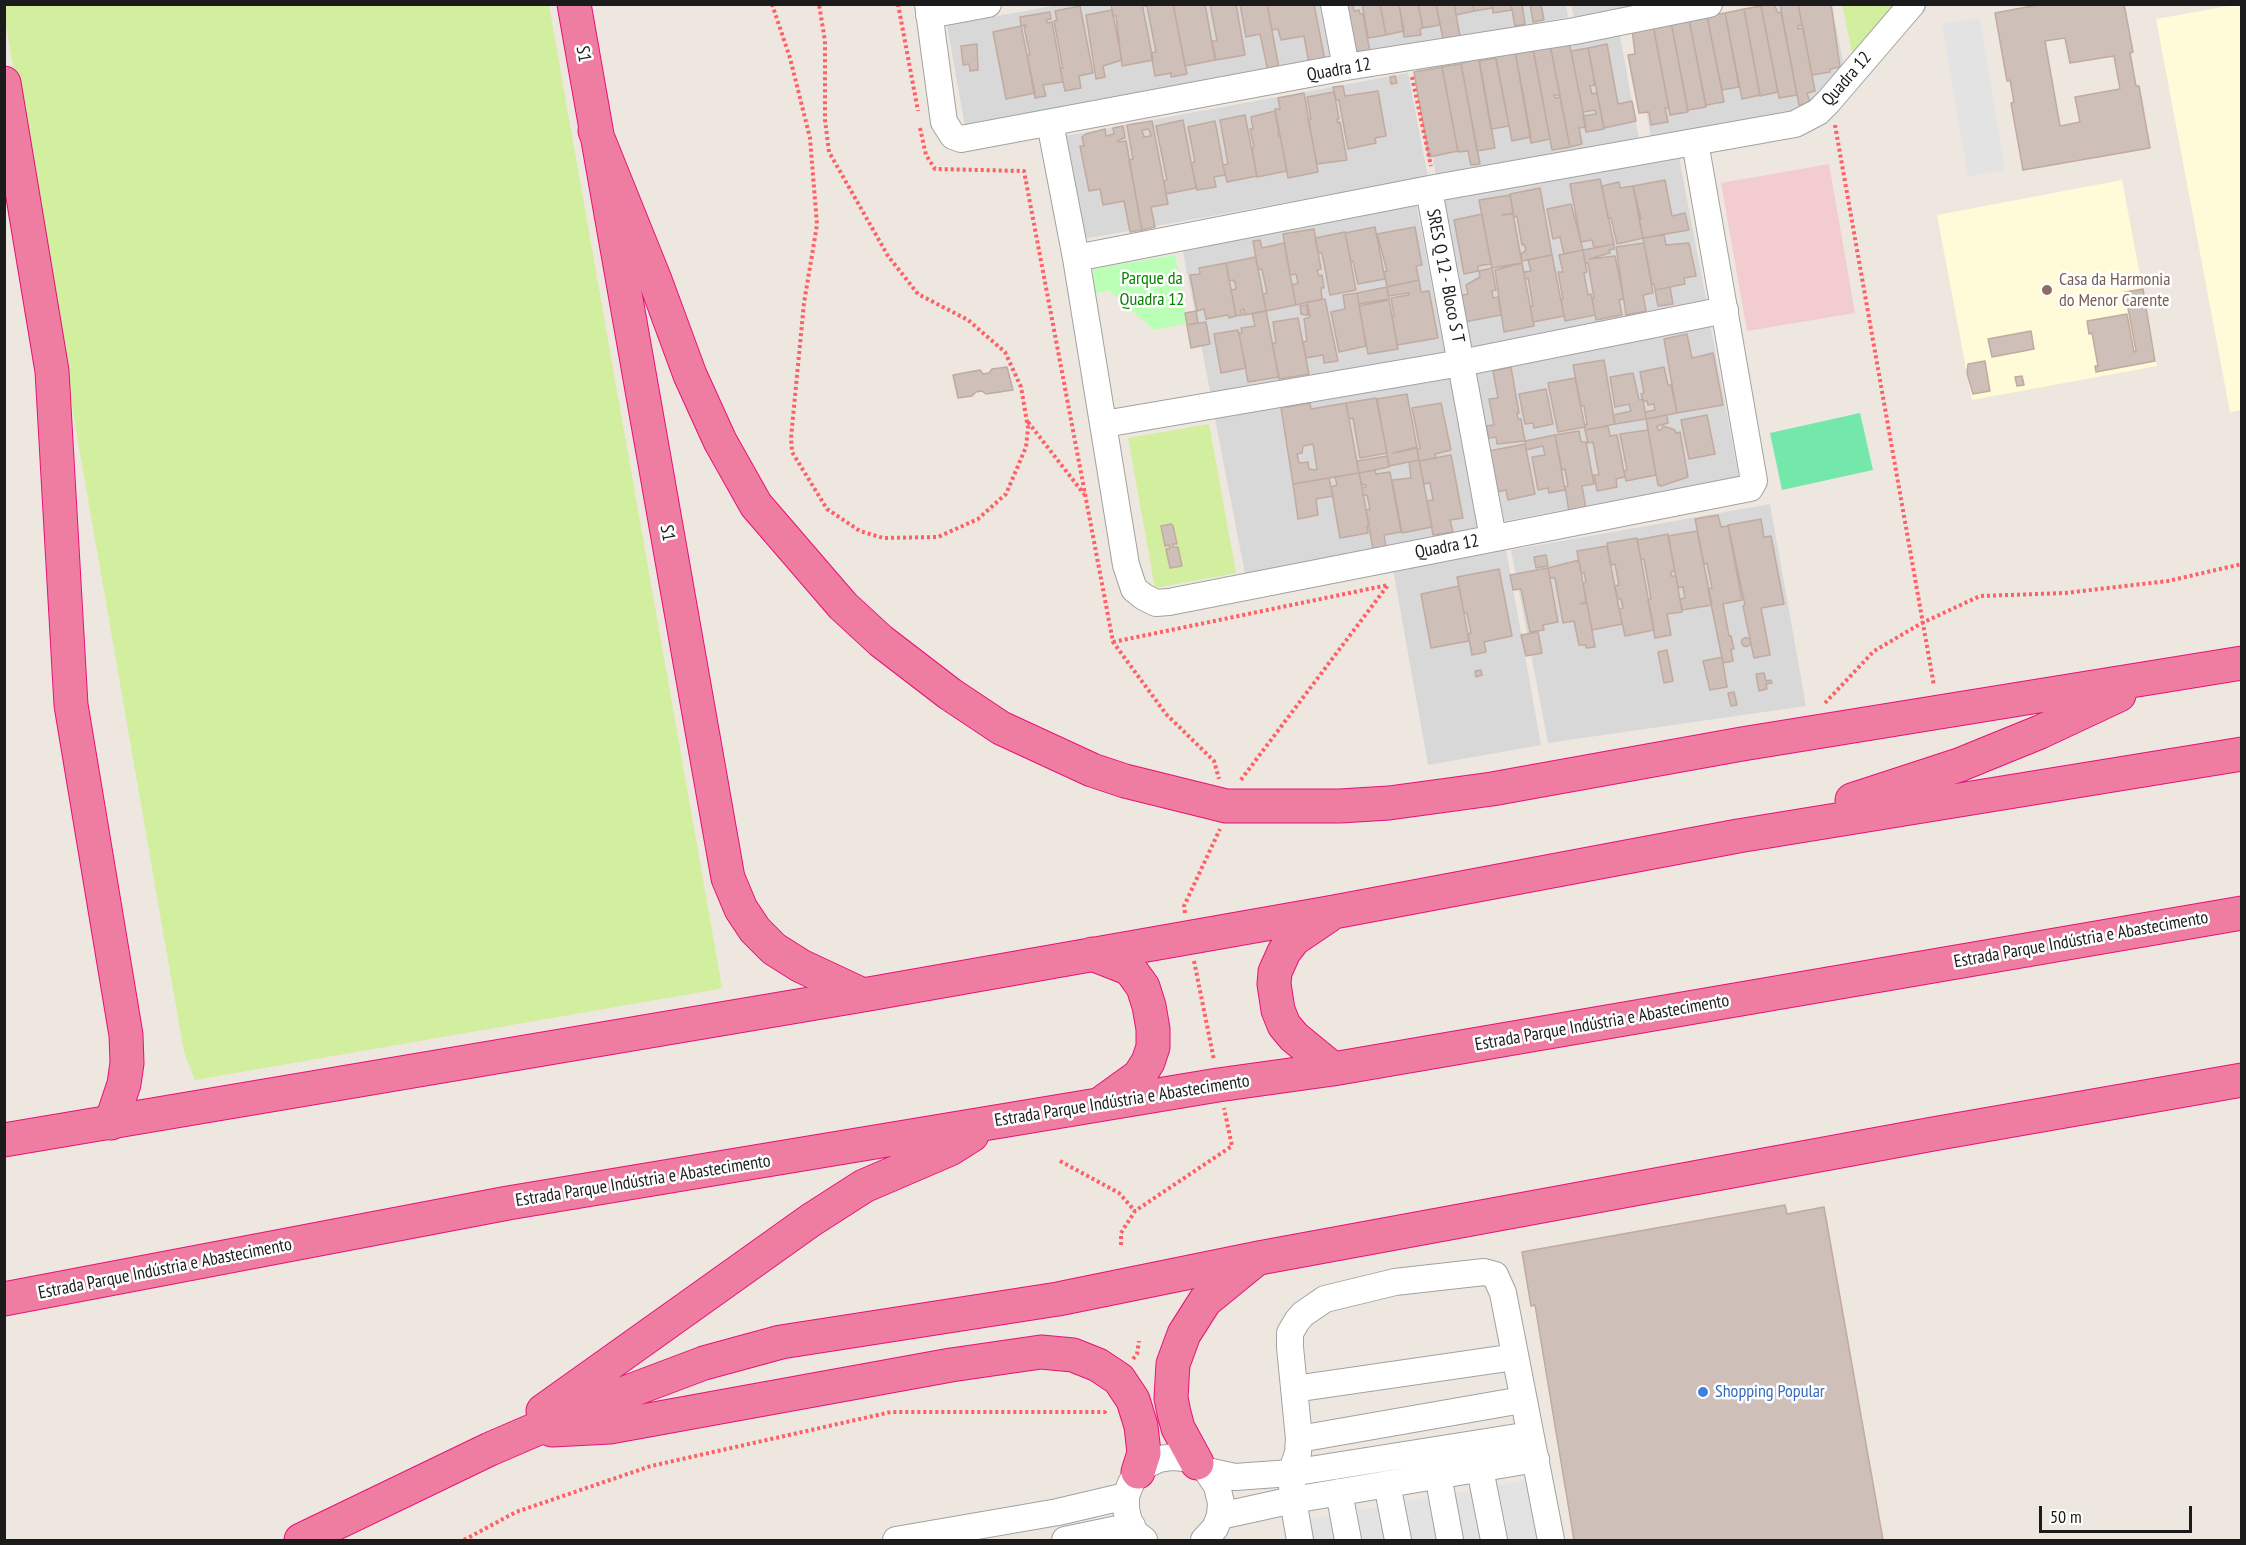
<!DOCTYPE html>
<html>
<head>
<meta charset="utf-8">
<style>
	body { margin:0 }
	#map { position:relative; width:2246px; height:1545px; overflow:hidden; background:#eee7df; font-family:"PT Sans Narrow",sans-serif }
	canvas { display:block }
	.frame { position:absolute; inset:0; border:6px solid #1b1b1b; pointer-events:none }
	.scale { position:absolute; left:2039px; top:1506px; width:153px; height:27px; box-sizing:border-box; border:3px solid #1b1b1b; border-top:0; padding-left:8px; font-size:18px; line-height:21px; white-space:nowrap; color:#1b1b1b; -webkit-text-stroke:4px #fff; paint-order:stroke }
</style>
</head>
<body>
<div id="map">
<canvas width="2246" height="1545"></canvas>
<div class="frame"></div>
<div class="scale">50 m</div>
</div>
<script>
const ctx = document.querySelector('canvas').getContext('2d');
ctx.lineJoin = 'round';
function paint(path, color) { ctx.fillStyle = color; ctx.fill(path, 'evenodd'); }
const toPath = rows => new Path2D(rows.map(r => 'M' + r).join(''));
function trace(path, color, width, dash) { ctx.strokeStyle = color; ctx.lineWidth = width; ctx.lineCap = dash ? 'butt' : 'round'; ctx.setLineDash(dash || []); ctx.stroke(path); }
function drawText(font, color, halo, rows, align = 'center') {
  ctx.font = font + ' "PT Sans Narrow",sans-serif'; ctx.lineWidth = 5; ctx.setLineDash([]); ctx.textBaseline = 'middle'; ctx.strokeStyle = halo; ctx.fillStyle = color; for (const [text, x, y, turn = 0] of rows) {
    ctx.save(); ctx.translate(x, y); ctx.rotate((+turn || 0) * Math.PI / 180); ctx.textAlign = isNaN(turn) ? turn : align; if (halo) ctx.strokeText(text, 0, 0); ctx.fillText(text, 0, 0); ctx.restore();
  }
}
paint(toPath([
	[1058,5,1321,5,1332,61,965,127,947,25],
	[1343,5,1566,5,1568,17,1353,57],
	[1571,5,1571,4,1640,5,1574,17],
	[1766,5,1832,5,1845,73,1811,110,1651,138,1632,32],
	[1619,31,1639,139,1436,176,1416,68],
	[1408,73,1428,177,1084,239,1065,136],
	[1679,157,1707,304,1471,347,1444,200],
	[1416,203,1445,353,1211,396,1182,247],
	[1710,323,1739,478,1504,521,1475,366],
	[1451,375,1480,531,1245,574,1215,419],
	[1770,504,1806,706,1548,743,1511,550],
	[1506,549,1541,745,1428,765,1393,569]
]), '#d9d8d8');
paint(toPath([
	[1829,164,1855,313,1747,331,1721,183]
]), '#f2cccf');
paint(toPath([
	[2234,5,2242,5,2242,410,2230,412,2156,19],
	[2122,180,2157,366,1972,400,1937,215]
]), '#fffad7');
paint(toPath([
	[1842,4,1903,5,1854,62],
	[4,5,549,5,722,987,719,989,195,1080,185,1055,182,1041,5,20],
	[1209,424,1236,573,1155,588,1128,438]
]), '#d1ef9e');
paint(toPath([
	[1175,255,1188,323,1154,330,1108,290,1095,294,1093,269]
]), '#baffb5');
paint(toPath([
	[1860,413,1873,470,1782,490,1770,433]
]), '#74e7aa');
paint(toPath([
	[1980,18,2005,170,1968,176,1942,24],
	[1528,1480,1538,1540,1308,1540,1304,1520]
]), '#e3e3e3');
const building = toPath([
	[1111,4,1142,4,1153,60,1122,66,1116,16,1113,16,1111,4],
	[1142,4,1173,4,1187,74,1171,77,1171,73,1155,76,1151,53,1156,52,1147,6,1143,6,1142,4],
	[1173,4,1205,4,1215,60,1185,66,1173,4],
	[1210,4,1236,4,1245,55,1216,60,1212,41,1217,41,1210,4],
	[1240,4,1267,4,1279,68,1268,71,1260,34,1246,37,1240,4],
	[1267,4,1314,4,1325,61,1309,64,1304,36,1281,40,1278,29,1272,30,1267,4],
	[1341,4,1353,4,1354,11,1359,10,1360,14,1363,14,1370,52,1362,53,1351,48,1341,4],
	[1362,4,1380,4,1386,35,1368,38,1362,4],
	[1380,4,1399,4,1404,31,1386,35,1380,4],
	[1399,4,1418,4,1423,28,1420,29,1421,35,1404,37,1399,4],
	[1418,4,1436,4,1440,25,1423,28,1418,4],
	[1436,4,1454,4,1460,36,1443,39,1436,4],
	[1454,4,1473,4,1474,11,1456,15,1454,4],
	[1473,4,1492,4,1492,8,1474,11,1473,4],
	[1492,4,1511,4,1512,10,1493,13,1492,4],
	[1511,4,1522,4,1525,24,1515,26,1511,4],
	[1530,4,1541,4,1544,20,1533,22,1530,4],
	[1774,4,1778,13,1781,12,1797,95,1779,98,1761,6,1774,4],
	[1780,4,1798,4,1802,25,1798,26,1798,29,1803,28,1815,91,1807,93,1810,103,1799,105,1780,4],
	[1798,4,1831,4,1840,67,1830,69,1830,72,1812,75,1798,4],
	[2043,4,2124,4,2133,52,2130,53,2136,86,2139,86,2150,148,2023,170,2011,103,2014,102,2010,80,2007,81,1995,13,2043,4],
	[2065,38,2070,63,2114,56,2120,89,2075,97,2080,122,2060,126,2045,41,2065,38],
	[1080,6,1093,73,1079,76,1081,88,1065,91,1060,68,1063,68,1062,64,1054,21,1057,20,1055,11,1080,6],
	[1761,6,1778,92,1760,96,1744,9,1761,6],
	[1744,9,1760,95,1742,99,1725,13,1744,9],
	[1112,10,1122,60,1103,66,1105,77,1096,79,1086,15,1112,10],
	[1050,12,1051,19,1046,20,1047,23,1052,22,1063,82,1043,85,1046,96,1035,98,1027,55,1030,55,1024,27,1026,27,1026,25,1021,26,1020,17,1050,12],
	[1725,13,1739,87,1722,90,1707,16,1725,13],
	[1707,16,1724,102,1706,105,1689,20,1707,16],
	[1689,19,1706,107,1688,110,1671,22,1689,19],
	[1671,22,1688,112,1670,115,1653,25,1671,22],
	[1653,25,1669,108,1665,108,1668,122,1651,125,1649,112,1639,113,1628,55,1635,54,1632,29,1653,25],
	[1021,26,1035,93,1006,99,993,32,1021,26],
	[1569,41,1586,127,1579,128,1582,144,1570,147,1550,45,1569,41],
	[977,44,978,70,970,71,969,64,963,65,961,46,977,44],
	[1607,44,1618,104,1632,101,1636,121,1604,128,1588,48,1607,44],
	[1550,45,1560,95,1554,95,1555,98,1560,97,1570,147,1552,150,1533,49,1550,45],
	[1533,48,1550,139,1531,143,1515,51,1533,48],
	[1588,48,1595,85,1590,86,1592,94,1597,93,1604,129,1586,132,1583,116,1596,114,1595,110,1583,112,1571,51,1588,48],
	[1515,51,1531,137,1512,141,1495,55,1515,51],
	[1496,58,1509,126,1491,129,1479,61,1496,58],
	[1479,59,1495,148,1477,151,1461,63,1479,59],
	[1461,64,1480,164,1471,165,1468,151,1458,152,1442,67,1461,64],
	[1442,67,1458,151,1429,157,1414,72,1442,67],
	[1395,76,1397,83,1391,84,1390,77,1395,76],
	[1343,86,1345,96,1378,91,1386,136,1375,138,1376,143,1348,149,1339,100,1336,100,1333,87,1343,86],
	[1334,92,1339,119,1337,119,1338,123,1340,122,1347,160,1317,164,1308,119,1311,119,1307,97,1334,92],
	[1304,93,1318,172,1288,178,1275,109,1280,109,1278,98,1304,93],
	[1275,111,1279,133,1278,133,1278,136,1280,136,1287,171,1257,177,1252,148,1254,147,1250,129,1253,129,1251,117,1275,111],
	[1245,115,1257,176,1227,182,1223,165,1228,164,1220,120,1245,115],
	[1183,120,1196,188,1166,194,1164,181,1167,180,1156,126,1183,120],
	[1152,121,1168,204,1151,207,1155,227,1142,230,1129,160,1133,159,1127,125,1152,121],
	[1149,129,1151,136,1144,137,1142,130,1149,129],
	[1215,121,1225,175,1214,177,1216,187,1197,190,1191,163,1195,162,1188,127,1215,121],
	[1123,126,1125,138,1118,140,1118,142,1126,141,1142,230,1130,232,1124,201,1103,205,1100,189,1089,191,1080,146,1084,146,1082,137,1086,134,1105,129,1106,136,1114,134,1113,128,1123,126],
	[1600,179,1614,244,1594,248,1592,240,1581,242,1570,184,1600,179],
	[1665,180,1672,216,1685,213,1689,230,1643,238,1639,219,1641,219,1633,186,1665,180],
	[1619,182,1620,188,1633,186,1643,238,1617,244,1611,218,1608,218,1602,186,1619,182],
	[1540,188,1552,255,1522,261,1521,254,1526,250,1524,244,1522,245,1517,216,1514,217,1510,194,1540,188],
	[1510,195,1513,213,1502,215,1513,214,1522,263,1492,268,1479,200,1510,195],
	[1571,204,1583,250,1564,254,1560,237,1553,239,1547,209,1571,204],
	[1482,214,1491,264,1478,266,1478,271,1464,274,1454,220,1482,214],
	[1375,227,1385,279,1358,284,1353,261,1351,262,1345,233,1375,227],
	[1415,227,1422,265,1416,266,1419,280,1387,287,1384,272,1387,271,1377,234,1415,227],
	[1314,229,1321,269,1317,270,1319,276,1322,275,1324,288,1321,288,1322,299,1296,305,1292,285,1298,283,1296,274,1290,275,1283,234,1314,229],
	[1345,232,1356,290,1330,295,1322,253,1318,253,1315,238,1345,232],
	[1664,235,1666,245,1689,243,1696,276,1684,278,1685,284,1655,290,1654,284,1652,284,1643,238,1664,235],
	[1260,240,1262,248,1284,243,1296,305,1266,311,1263,294,1267,293,1262,269,1258,270,1253,241,1260,240],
	[1644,243,1653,293,1643,295,1646,311,1626,315,1616,247,1644,243],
	[1614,244,1614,249,1609,250,1610,253,1589,259,1615,256,1623,295,1623,299,1619,300,1622,315,1596,320,1592,298,1594,298,1588,263,1585,263,1583,250,1614,244],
	[1583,250,1587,272,1584,273,1586,285,1588,295,1591,294,1595,315,1565,321,1561,299,1563,299,1558,272,1563,272,1559,255,1583,250],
	[1552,255,1564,316,1533,322,1530,306,1533,306,1528,278,1525,279,1524,272,1531,271,1528,260,1552,255],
	[1256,257,1266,311,1244,315,1244,309,1241,310,1242,315,1236,316,1231,290,1236,289,1235,283,1233,280,1229,281,1226,263,1256,257],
	[1226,263,1236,316,1229,318,1228,315,1206,319,1204,309,1197,311,1190,275,1200,274,1199,268,1226,263],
	[1522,263,1534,326,1504,332,1495,270,1522,263],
	[1492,268,1496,290,1492,291,1493,298,1498,297,1501,315,1464,322,1458,296,1468,294,1466,285,1480,277,1479,271,1492,268],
	[1419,280,1421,292,1429,291,1438,338,1397,345,1392,316,1394,316,1391,298,1409,295,1409,293,1388,296,1387,287,1419,280],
	[1387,287,1389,299,1359,304,1357,293,1387,287],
	[1670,287,1673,304,1658,306,1655,290,1670,287],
	[2143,289,2155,361,2096,372,2095,366,2098,366,2092,333,2089,334,2087,321,2127,314,2134,352,2136,351,2125,292,2143,289],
	[1357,293,1366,346,1339,352,1331,312,1345,309,1343,295,1357,293],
	[1325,299,1338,361,1324,363,1323,355,1306,358,1303,342,1307,341,1304,319,1310,317,1307,302,1325,299],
	[1389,300,1398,349,1368,354,1359,306,1389,300],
	[1306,305,1308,315,1305,315,1301,314,1300,306,1306,305],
	[1196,311,1198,323,1187,325,1185,313,1196,311],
	[1266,311,1279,377,1248,382,1239,333,1242,333,1241,328,1255,326,1252,313,1266,311],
	[1298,318,1309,374,1279,379,1272,343,1276,343,1273,322,1298,318],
	[1206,322,1210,344,1191,348,1187,325,1206,322],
	[1238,330,1246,368,1221,373,1214,334,1238,330],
	[2031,331,2034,349,1992,357,1988,339,2031,331],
	[1687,334,1692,358,1713,353,1723,405,1677,413,1664,339,1687,334],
	[1604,360,1615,424,1585,430,1585,425,1587,424,1584,406,1581,406,1573,365,1604,360],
	[1985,361,1990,391,1973,394,1967,373,1968,364,1985,361],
	[1007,367,1013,390,986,394,982,391,976,392,972,396,958,398,953,375,980,370,983,374,989,373,992,369,1007,367],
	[1511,367,1519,413,1517,413,1518,419,1521,419,1525,441,1497,444,1496,437,1489,438,1486,426,1494,425,1489,399,1498,398,1493,371,1511,367],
	[1664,367,1668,385,1671,385,1677,413,1646,419,1645,412,1655,410,1654,404,1648,405,1647,401,1643,401,1641,394,1644,393,1640,372,1664,367],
	[1633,373,1639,400,1643,399,1646,419,1615,424,1613,415,1631,411,1629,404,1615,407,1610,377,1633,373],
	[2022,376,2024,385,2017,386,2015,377,2022,376],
	[1575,378,1585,427,1558,432,1548,383,1575,378],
	[1546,389,1553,424,1534,428,1533,423,1525,424,1519,394,1546,389],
	[1407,394,1417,447,1393,453,1417,448,1419,460,1389,466,1377,399,1407,394],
	[1376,398,1387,453,1360,458,1353,418,1349,419,1346,403,1376,398],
	[1310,403,1311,409,1346,403,1359,473,1293,484,1281,408,1310,403],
	[1313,444,1317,469,1315,470,1309,469,1308,462,1299,463,1297,454,1302,453,1303,446,1313,444],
	[1441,403,1451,450,1435,454,1436,458,1419,461,1417,449,1420,448,1412,408,1441,403],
	[1667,415,1668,423,1657,426,1658,430,1661,430,1663,426,1675,430,1676,433,1680,432,1688,477,1661,486,1658,485,1646,419,1667,415],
	[1707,415,1715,454,1689,459,1681,420,1707,415],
	[1608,426,1610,436,1617,435,1625,477,1616,479,1617,487,1597,491,1594,475,1599,475,1593,442,1588,443,1585,430,1608,426],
	[1648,430,1656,475,1626,481,1624,471,1627,470,1620,434,1648,430],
	[1579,431,1581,442,1586,442,1594,484,1582,486,1586,509,1569,512,1565,487,1568,486,1565,469,1562,470,1555,435,1579,431],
	[1555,435,1565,490,1549,493,1548,488,1538,490,1532,457,1545,455,1543,446,1526,450,1525,441,1555,435],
	[1525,444,1535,494,1508,500,1506,490,1497,492,1489,451,1525,444],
	[1451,455,1463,518,1450,520,1453,532,1433,535,1427,501,1433,500,1430,483,1424,484,1419,461,1451,455],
	[1387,456,1389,467,1359,473,1357,461,1387,456],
	[1419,460,1432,527,1402,533,1392,480,1411,478,1409,462,1419,460],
	[1375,470,1376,474,1390,472,1401,532,1384,535,1386,547,1373,549,1366,510,1370,509,1367,495,1363,496,1362,488,1366,487,1366,485,1362,485,1359,473,1375,470],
	[1359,473,1369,525,1367,526,1368,533,1340,538,1331,487,1337,485,1335,477,1359,473],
	[1329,478,1333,496,1316,499,1318,515,1298,519,1293,484,1329,478],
	[1718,515,1721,527,1728,526,1742,600,1723,604,1729,636,1731,636,1734,649,1731,649,1733,661,1723,663,1708,589,1712,588,1707,563,1704,564,1695,519,1718,515],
	[1761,519,1764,537,1771,536,1784,604,1761,608,1770,655,1754,658,1743,606,1745,605,1728,525,1761,519],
	[1171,524,1173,526,1177,544,1173,544,1173,547,1178,547,1182,566,1170,568,1166,549,1170,548,1169,545,1165,546,1161,526,1171,524],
	[1697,531,1712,605,1682,610,1680,599,1685,598,1683,587,1678,588,1668,536,1697,531],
	[1668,534,1675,571,1671,572,1671,576,1676,576,1682,612,1667,614,1671,635,1655,638,1648,600,1651,599,1644,559,1641,560,1637,540,1668,534],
	[1637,538,1654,630,1625,636,1619,609,1623,608,1621,599,1618,599,1615,586,1619,585,1615,564,1611,565,1607,543,1637,538],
	[1607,546,1622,624,1592,630,1583,583,1586,582,1584,573,1581,573,1577,551,1607,546],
	[1546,555,1548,566,1536,568,1534,557,1546,555],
	[1579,560,1586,602,1580,604,1587,603,1595,647,1586,648,1586,645,1579,645,1574,621,1563,623,1555,578,1550,578,1548,568,1579,560],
	[1548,568,1558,622,1543,625,1544,630,1530,632,1521,589,1513,590,1510,575,1548,568],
	[1499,569,1512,636,1484,642,1486,652,1472,655,1468,634,1471,633,1467,613,1464,613,1457,577,1499,569],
	[1459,586,1469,641,1431,648,1421,594,1459,586],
	[1538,632,1542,653,1526,656,1521,635,1538,632],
	'1741.5 642a4.5 4.5 0 1 1 9 0a4.5 4.5 0 1 1-9 0Z',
	[1667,650,1673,681,1664,683,1658,652,1667,650],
	[1722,657,1727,687,1710,690,1703,661,1722,657],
	[1481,670,1482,675,1476,677,1475,671,1481,670],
	[1764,673,1766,681,1771,680,1772,683,1766,684,1767,689,1759,691,1756,674,1764,673],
	[1734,692,1737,705,1731,706,1728,693,1734,692],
	[1785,1205,1787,1214,1824,1207,1883,1540,1574,1540,1535,1305,1531,1306,1522,1252,1785,1205]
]);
paint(building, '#cebfb8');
trace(building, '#c1aaa0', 1.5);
const minor = toPath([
	[928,4,944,122,953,136,961,139,1346,67,1575,31,1709,4],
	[1334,4,1346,67],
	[929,15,988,4],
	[1050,123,1076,258,1126,565,1134,589,1144,597,1156,603,1169,602,1750,488,1754,481,1695,142],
	[1429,190,1493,538],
	[1076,258,1435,188,1795,124,1818,112,1828,102,1912,4],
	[1104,424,1461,363,1725,310],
	[1294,1389,1515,1357],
	[1299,1439,1522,1400],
	[1480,1469,1494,1540],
	[1207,1471,1235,1477,1291,1473,1530,1435],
	[1438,1475,1450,1540],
	[1387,1484,1398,1540],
	[1339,1492,1348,1540],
	[1220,1516,1293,1500,1536,1459],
	[896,1540,1058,1512,1126,1496],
	[1065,1540,1132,1526],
	[1144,1540,1136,1534,1129,1522,1126,1509,1126,1496,1131,1483,1138,1472,1148,1464,1159,1459,1172,1457,1185,1458,1197,1463,1207,1471,1217,1486,1221,1503,1220,1516,1215,1528,1204,1540],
	[1300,1540,1293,1500,1291,1473,1298,1453,1299,1439,1290,1347,1290,1333,1297,1321,1303,1314,1325,1299,1395,1282,1484,1272,1495,1275,1503,1293,1551,1540]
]);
const highway = toPath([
	[574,4,728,878,741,909,755,930,774,949,801,966,863,995],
	[4,83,52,371,71,705,126,1035,127,1063,124,1084,111,1123],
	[595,131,655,280,690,375,720,441,756,505,843,606,881,641,950,694,1001,728,1092,770,1125,781,1226,806,1340,806,1389,803,1492,789,1742,744,2242,663],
	[1852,800,1959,765,2040,732,2119,695],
	[1328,916,1294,939,1284,952,1275,972,1274,984,1278,1010,1284,1025,1294,1037,1333,1069],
	[1092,954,1130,969,1143,987,1149,1006,1153,1029,1153,1047,1148,1062,1139,1076,1103,1102],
	[4,1140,863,995,1334,912,1738,836,2242,754],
	[4,1299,508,1203,1218,1085,1333,1069,2242,913],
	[543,1411,811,1220,864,1186,950,1149,972,1135],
	[552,1430,610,1427,951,1365,1041,1352,1073,1355,1098,1365,1119,1379,1133,1400,1141,1426,1144,1453,1138,1472],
	[1197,1463,1178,1428,1174,1413,1171,1398,1173,1364,1184,1334,1205,1301,1254,1261],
	[301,1540,490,1449,590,1406,704,1363,781,1342,1058,1299,1259,1258,1933,1134,2242,1080]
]);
trace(minor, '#a2a2a2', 28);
trace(highway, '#e71278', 35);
trace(toPath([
	[772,4,790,58,810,138,817,225,804,303,791,438,792,452,827,509,860,531,883,538,938,537,978,519,1006,494,1026,447,1028,428,1021,387,1005,352,968,320,918,294,888,256,829,152,825,120,825,41,819,4],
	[898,4,918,111],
	[1412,77,1431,166],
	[1835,125,1934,686],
	[920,128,926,155,935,169,1024,171,1113,642,1166,714,1214,761,1219,779],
	[1028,422,1084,494],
	[1113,642,1388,585,1240,781],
	[1825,703,1874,651,1922,623,1980,596,2065,593,2168,581,2242,564],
	[1185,913,1184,906,1220,829],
	[1194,961,1214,1060],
	[1060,1161,1119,1193,1135,1211],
	[1121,1245,1121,1233,1135,1211,1232,1146,1224,1108],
	[1133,1359,1137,1354,1139,1341],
	[464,1540,516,1512,651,1466,891,1412,1105,1412,1106,1408]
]), '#ff5f65', 4, [3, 3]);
trace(minor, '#fff', 26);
trace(highway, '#ef7da2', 33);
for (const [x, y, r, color] of [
	[2047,290,6,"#8d6e63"],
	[1703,1392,6,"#3f7fe0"]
]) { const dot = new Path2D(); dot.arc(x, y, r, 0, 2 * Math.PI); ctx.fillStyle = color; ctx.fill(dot); trace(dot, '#fff', 2); }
drawText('18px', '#1b1b1b', '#fff', [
	["S1",583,54,80],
	["Quadra 12",1339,70,-10],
	["Quadra 12",1847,79,-49],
	["SRES Q 12 - Bloco S T",1445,276,79],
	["S1",667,533,80],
	["Quadra 12",1447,547,-11],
	["Estrada Parque Indústria e Abastecimento",2081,940,-10],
	["Estrada Parque Indústria e Abastecimento",1602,1023,-10],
	["Estrada Parque Indústria e Abastecimento",1122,1101,-9],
	["Estrada Parque Indústria e Abastecimento",643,1181,-9],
	["Estrada Parque Indústria e Abastecimento",165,1269,-11]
]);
drawText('18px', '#078200', '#fff', [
	["Parque da",1152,279],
	["Quadra 12",1152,300]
]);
drawText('18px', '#785e54', '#fff', [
	["Casa da Harmonia",2059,280],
	["do Menor Carente",2059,301]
], 'left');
drawText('18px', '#366cbe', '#fff', [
	["Shopping Popular",1715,1392]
], 'left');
</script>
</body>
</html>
